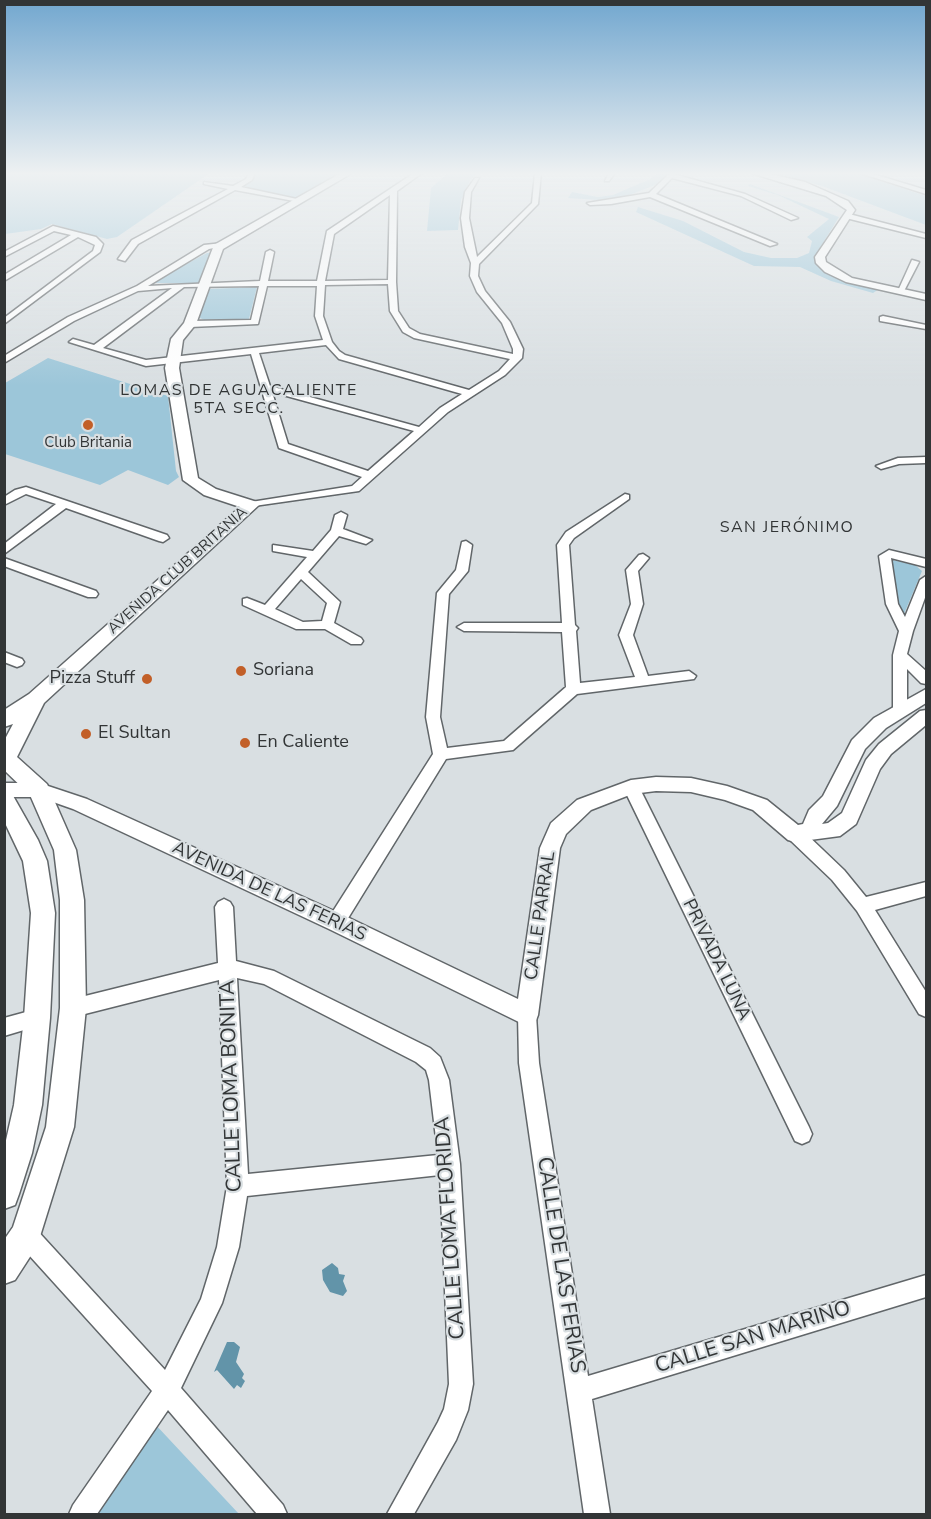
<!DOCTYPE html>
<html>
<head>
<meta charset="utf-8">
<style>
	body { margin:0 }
	#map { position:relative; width:931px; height:1519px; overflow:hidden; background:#d9dfe2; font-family:"Nunito Sans",sans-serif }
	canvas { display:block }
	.frame { position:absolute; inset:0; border:6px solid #323536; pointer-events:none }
</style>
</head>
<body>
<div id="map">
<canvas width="931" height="1519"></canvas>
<div class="frame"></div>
</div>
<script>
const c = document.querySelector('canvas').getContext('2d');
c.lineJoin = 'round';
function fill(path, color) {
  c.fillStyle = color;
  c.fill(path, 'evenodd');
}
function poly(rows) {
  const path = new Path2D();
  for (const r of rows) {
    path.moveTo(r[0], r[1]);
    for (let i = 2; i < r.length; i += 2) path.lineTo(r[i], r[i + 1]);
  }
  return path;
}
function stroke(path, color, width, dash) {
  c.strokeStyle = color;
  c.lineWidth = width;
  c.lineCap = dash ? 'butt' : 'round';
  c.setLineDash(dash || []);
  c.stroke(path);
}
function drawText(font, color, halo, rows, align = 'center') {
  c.font = font + ' "Nunito Sans",sans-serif';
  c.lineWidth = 4.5;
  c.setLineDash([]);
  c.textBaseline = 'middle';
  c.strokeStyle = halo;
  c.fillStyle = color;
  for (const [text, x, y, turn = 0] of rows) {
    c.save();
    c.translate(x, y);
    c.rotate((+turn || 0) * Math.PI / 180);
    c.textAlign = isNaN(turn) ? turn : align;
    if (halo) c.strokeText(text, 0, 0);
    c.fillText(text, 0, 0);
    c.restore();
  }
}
fill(poly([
	[5,173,210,173,117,237,107,239,52,224,41,229,5,234],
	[256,173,338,173,295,198,237,187,253,179],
	[448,173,478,173,471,179,461,200,458,230,427,231,431,188],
	[658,173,669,173,658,184,614,201,568,198,572,192,598,197,613,195,650,179],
	[775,173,856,173,926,196,926,225,822,186],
	[750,184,839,217,815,256,816,264,831,274,879,289,873,293,831,281,800,267,754,266,636,212,638,207,683,221,744,252,771,258,797,258,809,253,812,241,807,237,829,219,778,195,748,186],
	[207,253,210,253,199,283,151,283],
	[257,287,249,319,204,320,196,316,209,289],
	[48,358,168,396,176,471,179,477,168,485,128,470,100,485,5,454,5,383],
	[892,560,915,565,922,571,904,614,900,611],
	[154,1423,239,1514,90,1514]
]), '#9cc6d9');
fill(poly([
	[332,1263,338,1268,339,1274,345,1275,343,1281,347,1291,343,1296,330,1292,323,1280,322,1270],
	[227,1342,234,1342,240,1347,236,1362,244,1374,242,1378,245,1381,241,1388,237,1385,234,1389,217,1370,214,1372]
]), '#6294a9');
const minor = poly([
	[249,173,255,173,252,180,241,187,297,199,294,201,235,190,138,244,125,261,118,259,132,240,228,189,204,184,204,182,233,186,246,179,249,173],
	[414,173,422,173,397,191,396,282,398,311,409,328,420,334,513,354,513,349,502,323,477,292,470,276,471,263,465,247,461,218,465,192,475,178,479,178,471,192,469,218,477,257,532,203,535,173,541,173,538,204,479,264,478,276,485,291,510,322,523,349,522,358,505,375,448,412,359,491,247,507,247,503,251,502,352,486,362,477,279,448,251,354,146,366,69,342,73,339,94,345,172,288,138,291,74,321,4,363,4,356,68,317,137,286,204,245,223,243,227,245,209,249,148,286,260,281,266,252,270,250,274,252,268,281,317,281,327,231,414,173],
	[390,195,388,280,325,281,334,234,390,195],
	[388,284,390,311,403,332,414,338,510,359,499,371,469,390,345,355,339,351,332,342,323,316,325,285,388,284],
	[259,286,251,320,190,321,186,324,190,327,258,324,267,286,317,286,315,316,323,340,146,360,103,348,184,287,259,286],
	[326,345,339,359,462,394,440,408,419,427,270,386,259,353,326,345],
	[272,392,414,431,368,471,288,444,272,392],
	[609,173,615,173,609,181,605,181,609,173],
	[670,173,745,194,798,218,791,220,741,196,672,178,656,194,777,244,770,246,650,197,611,204,590,205,587,203,649,193,670,173],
	[860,173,870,173,926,190,926,194,860,173],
	[849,214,926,234,926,238,846,218,849,214],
	[53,226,96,237,103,244,100,252,4,324,4,318,93,251,95,245,78,237,4,281,4,275,71,235,54,231,4,257,4,252,53,226],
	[912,260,919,262,903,293,897,293,912,260],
	[883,316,926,325,926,329,880,321,880,317,883,316],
	[926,457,926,463,899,464,881,469,876,466,898,458,926,457],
	[26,487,167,535,169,538,163,542,159,541,66,508,4,554,4,544,56,504,26,494,4,505,4,497,15,490,26,487],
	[625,494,629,495,629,499,574,538,569,545,575,625,578,628,576,631,580,683,635,677,619,635,631,604,626,570,639,555,643,554,649,558,638,571,643,604,633,635,648,676,689,671,696,676,694,679,577,694,513,750,446,759,342,928,336,930,330,928,327,922,330,916,433,754,426,717,437,593,456,570,462,542,466,541,472,545,468,571,449,594,440,717,447,748,504,741,566,687,562,632,464,631,457,627,464,623,562,623,557,545,566,532,625,494],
	[341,512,347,515,343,529,372,540,366,544,339,536,308,572,340,602,334,623,361,638,363,641,361,644,351,644,325,629,296,629,243,605,243,599,247,598,265,605,307,557,273,551,273,545,313,551,331,530,335,515,341,512],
	[301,579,327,603,322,621,303,622,275,609,301,579],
	[889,550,926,559,926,567,891,558,898,604,905,617,920,580,926,576,926,595,913,631,907,654,926,671,926,684,921,683,907,669,907,710,900,715,893,710,893,655,899,631,886,604,879,556,889,550],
	[4,558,96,591,98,594,96,597,88,597,4,566,4,558],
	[4,652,22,659,24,662,22,665,17,667,4,662,4,652],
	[631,781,636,783,639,787,809,1127,812,1134,809,1141,802,1144,795,1141,623,787,626,783,631,781],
	[795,827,801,829,844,870,866,897,926,882,926,896,875,910,926,992,926,1017,919,1014,857,911,832,880,789,839,787,834,789,829,795,827],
	[224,899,230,902,233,907,236,961,274,971,430,1048,440,1057,449,1080,460,1164,473,1384,468,1410,456,1440,414,1514,387,1514,438,1422,444,1409,449,1384,440,1175,247,1196,239,1247,222,1303,181,1388,283,1505,287,1514,257,1514,168,1410,97,1514,69,1514,73,1505,152,1391,18,1243,15,1235,18,1227,26,1224,34,1227,165,1370,201,1299,217,1247,227,1186,219,980,73,1017,66,1014,64,1008,66,1002,73,999,218,963,215,907,218,902,224,899],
	[237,978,264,984,416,1062,426,1070,429,1080,438,1155,248,1174,237,978],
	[527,1006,534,1009,536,1015,539,1063,588,1376,926,1275,926,1297,592,1399,610,1514,584,1514,519,1063,518,1015,520,1009,527,1006],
	[37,1009,44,1012,46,1018,44,1024,4,1036,4,1018,37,1009]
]);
const tertiary = poly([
	[751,173,766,173,805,182,848,201,855,210,825,257,826,262,852,278,926,294,926,300,846,282,825,272,816,263,815,257,847,210,826,196,751,173],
	[926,689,926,703,886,728,865,749,837,806,822,824,828,823,842,813,866,760,879,744,920,711,926,710,926,725,891,754,880,769,856,824,840,836,795,842,788,840,753,810,725,800,691,792,656,791,632,794,591,810,566,834,560,848,538,1015,535,1023,527,1026,329,929,73,809,39,797,4,797,4,783,39,783,87,799,343,915,518,999,540,848,551,823,577,800,631,780,656,777,691,778,727,786,767,800,798,825,803,824,809,810,823,796,852,740,874,718,926,689]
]);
const secondary = poly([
	[341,173,352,173,223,249,196,324,183,340,179,368,198,478,216,489,257,502,259,505,44,703,17,757,47,784,76,850,84,900,86,1008,74,1127,37,1246,15,1280,4,1284,4,1240,13,1227,46,1127,60,1008,60,900,54,850,30,795,4,770,4,741,13,724,4,727,4,710,29,694,240,507,204,495,183,480,165,368,171,339,184,323,214,245,341,173],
	[4,791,12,794,38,840,47,861,55,913,50,1018,42,1105,32,1153,19,1194,15,1205,4,1209,4,1149,14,1105,24,1018,31,913,23,861,4,821,4,791]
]);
stroke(minor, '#616669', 3);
stroke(tertiary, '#616669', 3);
stroke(secondary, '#616669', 3);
fill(minor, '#fff');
fill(tertiary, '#fff');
fill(secondary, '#fff');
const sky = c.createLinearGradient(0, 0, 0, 386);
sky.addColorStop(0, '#72a7cf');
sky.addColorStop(0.45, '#eef1f2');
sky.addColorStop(1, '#eef1f200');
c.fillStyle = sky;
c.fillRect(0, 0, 931, 386);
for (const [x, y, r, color] of [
	[88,425,6,"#c25f28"],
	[241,671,6,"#c25f28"],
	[147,679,6,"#c25f28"],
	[86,734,6,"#c25f28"],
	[245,743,6,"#c25f28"]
]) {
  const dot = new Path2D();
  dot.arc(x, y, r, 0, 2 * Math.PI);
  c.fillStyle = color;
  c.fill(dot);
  stroke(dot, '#d9dfe2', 2);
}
drawText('15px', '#323536', '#d9dfe2', [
	["Club Britania",88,443]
]);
drawText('15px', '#323536', '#d9dfe2', [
	["AVENIDA CLUB BRITANIA",178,571,-42]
]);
c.letterSpacing = '1.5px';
drawText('16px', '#323536', '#d9dfe2', [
	["LOMAS DE AGUACALIENTE",239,391],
	["5TA SECC.",239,409],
	["SAN JERÓNIMO",787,528]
]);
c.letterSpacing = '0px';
drawText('18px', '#323536', '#d9dfe2', [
	["Soriana",253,671],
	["Pizza Stuff",135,679,"right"],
	["El Sultan",98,734],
	["En Caliente",257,743]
], 'left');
drawText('18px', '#323536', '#d9dfe2', [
	["AVENIDA DE LAS FERIAS",269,892,25],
	["CALLE PARRAL",541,916,-82],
	["PRIVADA LUNA",716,960,64]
]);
drawText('21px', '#323536', '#d9dfe2', [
	["CALLE LOMA BONITA",232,1086,-92],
	["CALLE LOMA FLORIDA",451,1228,-94],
	["CALLE DE LAS FERIAS",560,1265,81],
	["CALLE SAN MARINO",753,1338,-17]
]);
</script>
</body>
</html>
